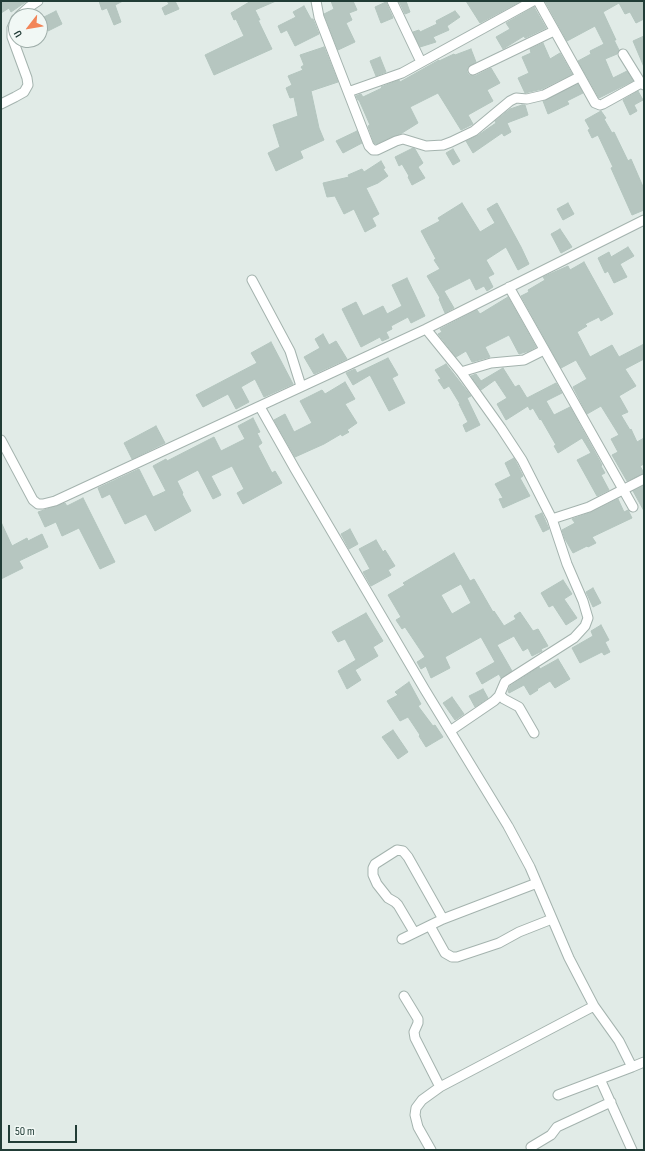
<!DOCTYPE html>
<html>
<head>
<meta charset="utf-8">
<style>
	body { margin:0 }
	#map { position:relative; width:645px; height:1151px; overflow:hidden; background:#e1ebe7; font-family:"Sofia Sans Condensed",sans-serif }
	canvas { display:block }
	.frame { position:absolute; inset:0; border:2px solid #213c36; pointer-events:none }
	.north { position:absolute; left:8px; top:8px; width:40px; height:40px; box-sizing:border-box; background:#f1f8f5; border:1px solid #9eada9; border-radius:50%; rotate:239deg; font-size:11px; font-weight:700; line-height:16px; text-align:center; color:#213c36 }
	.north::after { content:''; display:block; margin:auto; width:14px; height:18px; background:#f28558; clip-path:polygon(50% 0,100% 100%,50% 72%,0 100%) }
	.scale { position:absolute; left:8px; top:1125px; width:69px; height:18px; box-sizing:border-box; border:2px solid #213c36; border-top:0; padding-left:5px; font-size:12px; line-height:14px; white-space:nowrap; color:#213c36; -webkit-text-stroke:3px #f1f8f5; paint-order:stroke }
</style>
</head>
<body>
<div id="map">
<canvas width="645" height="1151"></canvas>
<div class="frame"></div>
<div class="north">U</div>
<div class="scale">50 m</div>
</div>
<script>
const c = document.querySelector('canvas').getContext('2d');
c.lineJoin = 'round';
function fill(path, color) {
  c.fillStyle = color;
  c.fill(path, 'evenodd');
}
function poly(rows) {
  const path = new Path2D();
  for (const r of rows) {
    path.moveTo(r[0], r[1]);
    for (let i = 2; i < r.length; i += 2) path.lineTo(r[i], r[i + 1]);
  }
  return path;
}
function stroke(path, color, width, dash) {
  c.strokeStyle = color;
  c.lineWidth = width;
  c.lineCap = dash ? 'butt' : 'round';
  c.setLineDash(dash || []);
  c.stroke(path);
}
const building = poly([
	[1,1,27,1,11,12,9,8,1,13,1,1],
	[99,1,123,1,115,5,121,22,114,25,107,8,102,10,99,1],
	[167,1,175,1,179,9,165,15,162,8,169,4,167,1],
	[251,1,276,1,255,10,260,20,258,20,272,49,214,75,205,55,244,36,236,19,234,20,231,13,251,1],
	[331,1,353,1,357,10,349,13,352,20,346,23,355,42,338,50,324,14,334,9,331,1],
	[399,1,406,1,410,12,405,14,399,1],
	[466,1,521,1,480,23,466,1],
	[545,1,644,1,644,19,636,23,630,12,625,14,619,3,603,12,616,40,614,40,619,50,617,54,605,59,613,78,627,71,633,81,599,98,578,61,591,54,590,51,604,44,595,26,567,41,545,1],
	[386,2,393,18,381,23,375,7,386,2],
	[304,6,311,19,313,19,319,34,295,46,287,30,281,33,278,26,296,17,293,12,304,6],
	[534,7,546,28,525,38,524,36,503,49,496,37,510,29,506,23,534,7],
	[56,11,62,24,48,31,42,18,56,11],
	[455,11,460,17,447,26,449,30,433,37,436,42,420,47,413,32,419,30,420,32,437,24,436,21,455,11],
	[644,36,644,67,633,41,644,36],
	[543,43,550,59,560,53,572,74,542,89,525,93,518,78,529,73,522,57,531,53,530,49,543,43],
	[324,47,338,82,311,91,319,128,324,140,300,151,303,158,276,171,268,153,280,147,273,125,298,116,294,97,290,98,286,88,292,85,288,76,303,70,301,67,304,65,300,55,324,47],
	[471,49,476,62,468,67,467,72,469,75,475,76,491,68,500,83,487,90,493,101,468,115,473,124,461,130,438,93,410,107,418,123,402,133,376,144,374,143,368,126,370,125,359,100,358,100,356,96,361,94,363,97,382,88,381,87,399,80,400,82,439,60,439,61,454,54,455,55,471,49],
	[380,57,386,72,376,76,370,61,380,57],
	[578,84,583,93,567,101,569,104,548,114,543,101,578,84],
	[638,91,643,100,634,105,637,111,630,115,623,100,638,91],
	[522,105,525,105,528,115,507,123,511,132,504,136,502,133,473,153,466,141,477,136,496,123,495,121,510,109,522,105],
	[601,111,606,118,604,119,612,133,614,132,628,161,631,159,644,189,644,210,632,215,611,168,613,167,598,135,592,138,588,130,590,129,585,120,601,111],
	[357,131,362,143,343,153,336,141,357,131],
	[413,148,415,149,423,163,418,167,425,178,412,185,408,177,409,176,402,164,399,166,395,157,413,148],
	[453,149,460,161,453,165,446,153,453,149],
	[381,161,385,168,383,169,388,176,378,183,366,188,379,214,372,218,376,226,365,232,354,209,344,214,335,196,327,197,323,183,349,177,348,175,362,169,364,172,381,161],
	[462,203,480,232,495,223,487,209,497,203,521,247,529,264,518,270,506,247,486,260,494,274,488,277,493,287,487,291,484,286,476,290,470,278,444,291,454,308,445,313,439,299,440,298,427,276,440,269,434,260,436,259,421,231,440,221,438,218,462,203],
	[568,203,574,214,563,220,557,209,568,203],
	[560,229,572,247,561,253,551,234,560,229],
	[628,247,634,256,620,264,627,277,614,283,608,271,605,273,598,258,609,252,611,257,628,247],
	[584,262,613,314,601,321,599,317,585,324,587,326,577,332,590,357,612,345,619,357,644,344,644,359,625,369,636,386,619,396,628,412,621,415,630,430,631,429,637,442,644,438,644,464,640,466,644,473,627,481,612,455,618,452,611,439,619,435,601,406,587,414,573,387,587,379,576,360,561,368,521,296,529,292,528,290,545,280,543,277,568,266,570,270,584,262],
	[407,278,425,316,411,323,408,317,391,326,392,329,386,332,389,338,382,341,380,337,361,347,342,309,356,302,363,316,383,306,387,314,402,306,392,285,407,278],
	[508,297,536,347,529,351,519,354,509,335,485,347,490,357,472,362,466,351,456,357,438,334,442,332,440,329,477,310,480,314,508,297],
	[323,334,329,345,336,341,347,359,314,374,304,357,320,348,315,339,323,334],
	[271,342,293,384,264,397,255,379,241,387,249,402,236,409,228,394,203,407,196,395,257,363,251,353,271,342],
	[388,358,398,375,392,378,405,403,389,411,370,375,353,385,346,373,355,369,357,373,388,358],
	[446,364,471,396,467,398,480,425,466,432,463,425,468,422,459,404,460,404,449,386,444,389,438,380,441,379,435,370,446,364],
	[503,368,515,387,519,385,527,398,556,383,562,393,546,401,554,415,570,407,602,465,601,466,605,473,601,475,609,490,597,496,577,460,591,453,582,438,558,453,554,446,556,445,541,419,540,420,533,408,530,410,528,406,506,420,497,404,507,398,495,380,481,390,471,376,476,374,481,381,503,368],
	[345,382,355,399,345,404,357,423,347,430,349,432,342,436,341,434,324,444,295,457,274,420,285,414,294,432,312,423,300,401,322,390,325,394,345,382],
	[253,418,260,432,257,433,262,443,258,446,272,473,275,471,282,483,243,504,237,493,244,489,232,466,211,476,221,495,213,499,198,470,177,481,183,493,182,494,191,511,155,531,146,514,125,524,110,494,102,498,98,488,139,469,153,497,166,491,153,466,166,459,167,461,214,437,221,451,245,439,238,426,253,418],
	[156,426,165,443,132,459,124,443,156,426],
	[514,458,523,476,520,478,530,496,503,508,499,499,503,498,495,484,511,476,505,463,514,458],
	[643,486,644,489,644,511,633,491,643,486],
	[83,498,115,562,100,569,79,528,62,536,56,522,45,527,38,512,65,503,67,506,83,498],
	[618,499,624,512,628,510,632,518,592,537,596,543,588,547,587,546,573,553,565,539,562,530,575,523,572,519,592,512,618,499],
	[542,513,549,529,543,532,535,516,542,513],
	[1,522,12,546,27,538,28,541,42,534,48,547,19,561,23,568,1,579,1,522],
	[350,529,358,544,349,549,341,534,350,529],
	[376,540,383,552,385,550,395,566,388,570,391,575,371,586,363,572,370,569,359,549,376,540],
	[454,553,470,581,474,579,493,612,494,611,504,626,516,619,514,616,520,612,533,631,538,629,548,646,541,649,542,651,532,656,528,648,523,651,514,636,497,645,512,671,501,678,499,674,482,684,476,673,495,662,481,637,445,657,450,668,431,678,426,666,421,669,417,662,425,657,405,627,402,629,396,620,401,617,388,595,405,585,403,583,454,553],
	[461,584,471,603,452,614,441,595,461,584],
	[563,580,572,594,564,599,577,618,566,625,553,605,549,607,541,593,563,580],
	[593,588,601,603,593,607,586,592,593,588],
	[366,613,383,641,373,647,378,656,355,670,361,680,347,689,338,671,356,660,345,639,338,642,332,632,366,613],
	[601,625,609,640,605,642,610,652,604,655,602,652,580,663,572,648,593,636,591,631,601,625],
	[558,659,570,679,555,688,550,681,537,689,538,690,530,695,524,685,509,693,508,691,510,686,539,667,540,669,558,659],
	[409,682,421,704,418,706,433,726,435,725,443,737,426,747,419,736,420,735,408,717,400,721,387,701,398,695,395,692,409,682],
	[483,689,488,698,475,707,469,696,483,689],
	[452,697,464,714,455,720,443,703,452,697],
	[393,730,408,752,398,759,382,737,393,730]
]);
fill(building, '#b6c6c0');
stroke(building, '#b3c5be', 1);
const minor = poly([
	[316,1,319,17,369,146,373,150,377,150,396,141,403,139,426,146,443,145,451,142,474,131,510,101,516,98,527,99,544,95,579,77],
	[392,1,421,62],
	[538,1,595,103,600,105,603,104,641,83,644,85],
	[19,16,29,7,38,1],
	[623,54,641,83],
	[473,70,554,31],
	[348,92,402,73,533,1],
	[1,104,15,97,24,92,28,85,27,78,12,37,12,28,16,19],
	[252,280,290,351,301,386],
	[509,287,633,507],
	[426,329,461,372,501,428,522,460,552,519,567,564,583,601,588,618,585,626,574,638,505,682,499,696,494,701,450,731],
	[461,372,491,363,524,360,544,350],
	[260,407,295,469,425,690,508,826,530,867,569,958,594,1006,619,1041,632,1067,644,1062],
	[1,440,33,500,38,504,43,504,55,501,426,329,644,220],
	[552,519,589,507,644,479],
	[500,695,504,699,519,707,534,733],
	[430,926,445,953,452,957,457,957,499,943,519,932,552,919],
	[414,932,398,905,395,902,388,898,377,884,373,875,373,868,375,864,397,850,403,851,408,857,443,919],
	[402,939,443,919,537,883],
	[404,996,418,1019,418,1023,414,1032,415,1038,440,1087],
	[600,1079,632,1150],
	[558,1095,632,1067],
	[531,1147,551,1135,557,1127,611,1102],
	[431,1150,418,1127,415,1115,416,1108,422,1100,440,1087,594,1006]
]);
stroke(minor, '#a4b3ae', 11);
stroke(minor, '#fff', 9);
</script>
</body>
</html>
